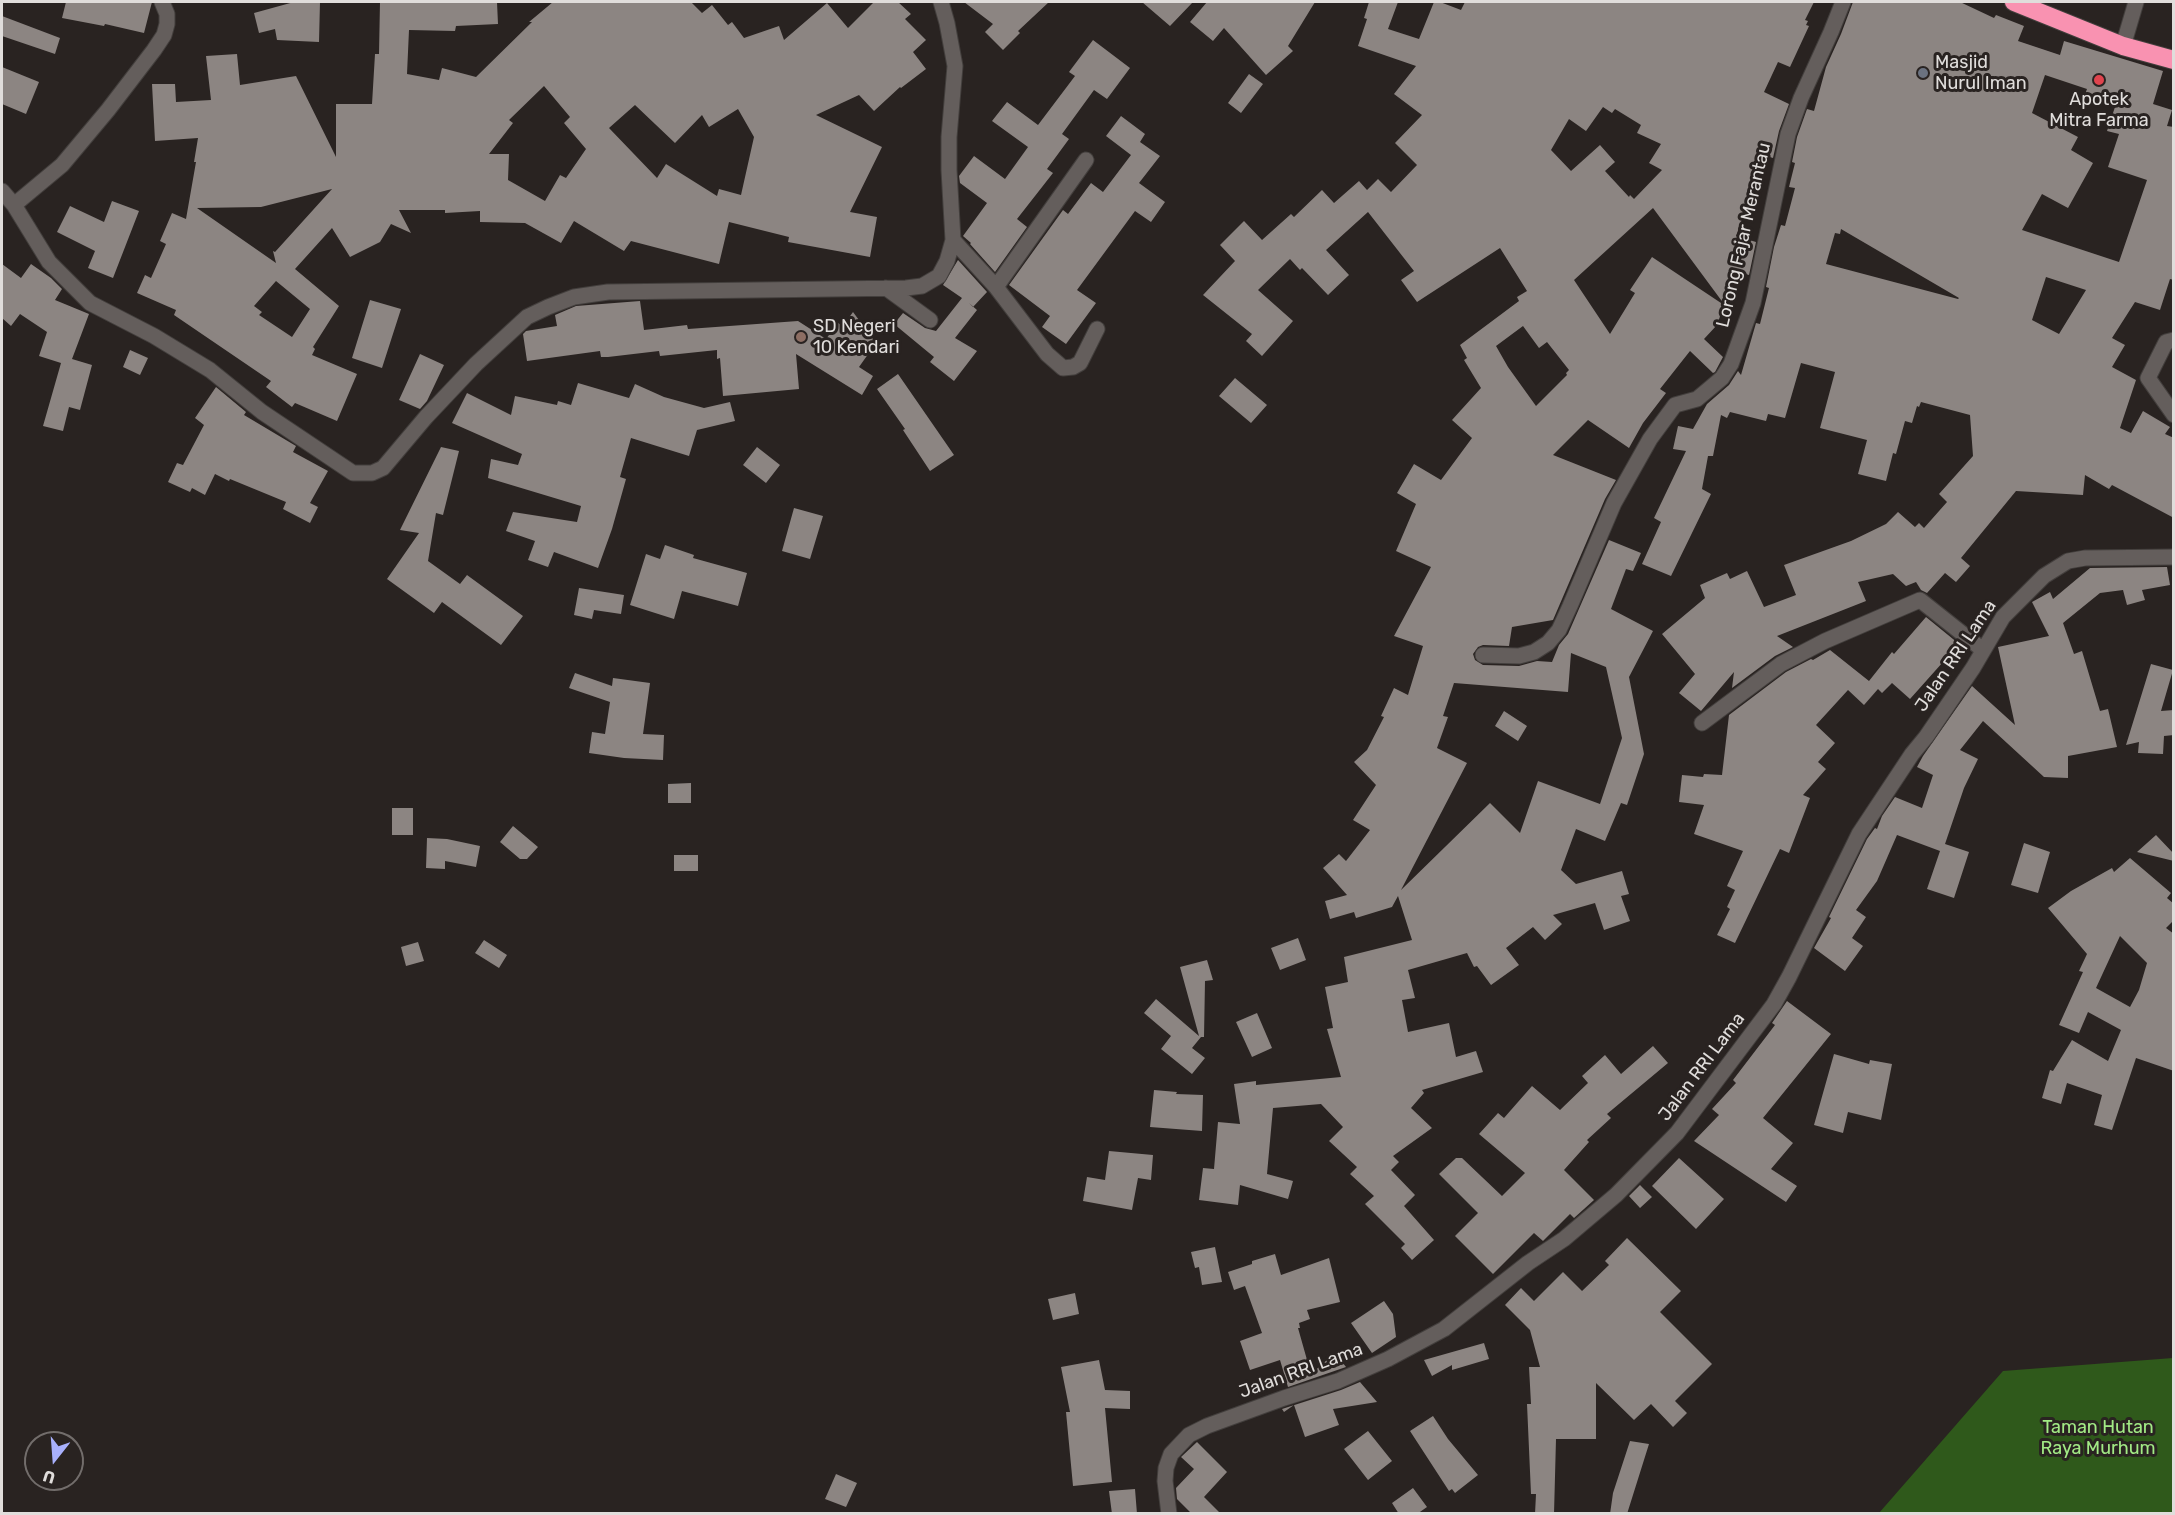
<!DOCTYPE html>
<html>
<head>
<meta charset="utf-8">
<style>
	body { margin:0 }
	#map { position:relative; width:2175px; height:1515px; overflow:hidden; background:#292321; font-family:Rubik,sans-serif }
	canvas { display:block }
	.frame { position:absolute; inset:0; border:3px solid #e0dddb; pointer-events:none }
	.north { position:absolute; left:24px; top:1431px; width:60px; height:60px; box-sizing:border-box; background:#292321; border:2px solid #726d6b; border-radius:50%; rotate:197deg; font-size:16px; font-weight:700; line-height:24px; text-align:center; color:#e0dddb }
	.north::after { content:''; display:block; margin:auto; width:21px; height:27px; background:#a8b0fc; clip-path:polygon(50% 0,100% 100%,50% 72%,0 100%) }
</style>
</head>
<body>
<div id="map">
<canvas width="2175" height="1515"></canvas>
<div class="frame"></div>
<div class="north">U</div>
</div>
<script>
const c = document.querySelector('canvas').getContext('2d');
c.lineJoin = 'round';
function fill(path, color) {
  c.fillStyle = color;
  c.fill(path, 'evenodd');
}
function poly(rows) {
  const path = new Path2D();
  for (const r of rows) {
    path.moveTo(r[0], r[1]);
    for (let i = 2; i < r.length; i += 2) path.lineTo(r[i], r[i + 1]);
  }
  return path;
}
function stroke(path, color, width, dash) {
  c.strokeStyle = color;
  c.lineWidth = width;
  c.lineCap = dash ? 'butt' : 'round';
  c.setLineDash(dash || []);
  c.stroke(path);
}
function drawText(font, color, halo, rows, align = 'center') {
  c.font = font + ' Rubik,sans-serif';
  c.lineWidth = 6;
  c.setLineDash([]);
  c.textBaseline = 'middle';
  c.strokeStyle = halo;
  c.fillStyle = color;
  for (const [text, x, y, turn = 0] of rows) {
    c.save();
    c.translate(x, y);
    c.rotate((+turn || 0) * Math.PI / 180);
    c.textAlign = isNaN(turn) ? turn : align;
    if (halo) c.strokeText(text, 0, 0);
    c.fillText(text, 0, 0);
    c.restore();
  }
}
fill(poly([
	[2173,1358,2173,1513,1879,1513,2003,1371]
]), '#2f591b');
fill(poly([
	[66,2,152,2,144,33,105,24,104,26,62,18],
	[294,2,320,2,319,42,277,40,275,29,259,33,254,13],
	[380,2,497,2,498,24,456,26,455,31,409,30,407,74,439,80,442,68,476,77,532,22,529,22,553,2,691,2,702,13,712,5,728,25,732,22,744,38,779,26,784,40,827,3,848,28,874,2,898,2,911,14,905,19,926,40,913,52,926,69,901,88,900,87,874,111,859,95,816,115,882,147,850,212,877,217,870,257,788,242,789,237,729,222,719,264,631,241,624,251,574,221,561,243,525,223,480,222,480,211,445,213,445,210,399,210,411,233,391,224,380,242,350,257,332,228,295,269,339,306,313,347,315,349,312,355,357,374,337,421,295,403,292,407,266,387,271,381,174,315,176,310,137,293,145,275,151,278,166,244,160,241,172,213,186,219,196,162,194,162,198,138,155,141,152,84,175,84,176,102,211,100,206,56,237,54,240,85,296,76,336,157,336,104,372,104,375,54,379,54],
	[544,86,570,117,564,123,586,149,566,178,560,175,545,201,508,180,509,154,489,154,513,123,509,120],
	[635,105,675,143,702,115,709,127,738,109,754,137,741,195,719,189,717,196,666,164,657,178,609,128],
	[332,189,275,252,273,251,276,263,197,208,261,207],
	[276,281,310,309,292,337,259,315,262,312,254,306],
	[964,2,1049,2,1018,31,1020,33,1003,50,985,32,993,24],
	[1142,2,1193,2,1170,26],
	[1207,2,1315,2,1288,46,1293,51,1266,75,1224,28,1213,41,1190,22],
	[1369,2,1398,2,1388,29,1419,39,1434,2,1440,2,1461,10,1465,2,1814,2,1805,20,1808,21,1806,25,1809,26,1790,67,1778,62,1764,92,1789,104,1779,131,1773,158,1760,154,1751,188,1753,189,1736,236,1756,242,1749,275,1736,271,1724,304,1653,208,1574,280,1610,334,1635,293,1630,290,1652,257,1724,305,1717,325,1704,339,1723,357,1715,372,1713,373,1690,351,1660,389,1666,393,1643,423,1629,448,1588,420,1553,455,1616,480,1605,499,1553,620,1512,627,1509,646,1483,645,1478,647,1473,654,1475,660,1483,665,1519,666,1537,661,1552,662,1559,645,1568,634,1609,540,1641,553,1633,571,1626,569,1611,609,1653,631,1629,677,1644,754,1627,805,1621,803,1605,841,1576,829,1561,870,1576,884,1622,871,1629,894,1621,896,1630,921,1604,930,1595,903,1553,915,1562,924,1545,940,1533,927,1506,948,1519,965,1491,985,1477,966,1474,967,1467,953,1408,970,1415,998,1402,1000,1408,1032,1449,1023,1456,1057,1476,1051,1483,1072,1422,1090,1424,1093,1411,1108,1432,1128,1393,1156,1399,1162,1391,1170,1415,1195,1404,1206,1434,1240,1412,1260,1401,1248,1405,1244,1365,1204,1374,1196,1350,1174,1357,1167,1329,1141,1343,1127,1321,1104,1273,1108,1267,1174,1293,1181,1288,1199,1240,1185,1238,1205,1199,1200,1203,1168,1214,1169,1218,1122,1240,1124,1234,1084,1256,1081,1256,1085,1341,1077,1327,1029,1333,1028,1325,987,1348,982,1344,957,1412,940,1398,896,1392,907,1356,918,1354,912,1330,919,1325,901,1347,895,1323,868,1339,854,1346,861,1370,830,1353,820,1376,785,1354,762,1367,750,1384,717,1381,716,1394,688,1408,695,1423,646,1394,636,1431,567,1396,551,1416,504,1397,493,1414,464,1441,480,1472,438,1452,420,1481,388,1464,360,1467,358,1460,345,1519,301,1517,297,1527,291,1500,248,1417,302,1401,280,1414,271,1368,212,1326,250,1349,275,1328,295,1302,268,1300,270,1290,259,1258,290,1293,321,1262,356,1246,341,1252,334,1203,295,1235,261,1220,245,1244,221,1262,240,1291,214,1294,217,1322,190,1334,203,1359,181,1367,190,1378,179,1391,192,1417,165,1395,143,1422,115,1394,94,1416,66,1358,46,1367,19,1364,18],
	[1603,107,1612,113,1615,109,1641,125,1637,133,1661,144,1649,163,1662,170,1634,199,1630,195,1629,197,1605,171,1615,162,1600,145,1571,171,1551,150,1569,119,1586,131],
	[1523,326,1539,348,1547,342,1569,370,1566,373,1567,375,1536,406,1508,367,1496,346],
	[1571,653,1606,667,1622,738,1600,804,1538,781,1520,833,1490,803,1401,890,1467,763,1437,748,1448,717,1443,716,1454,683,1568,692],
	[1853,2,1960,2,1994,18,1996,15,2024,26,2018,41,2060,55,2064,41,2163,71,2153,104,2172,110,2167,126,2174,127,2174,280,2170,279,2160,310,2135,302,2112,338,2125,345,2112,367,2136,380,2120,428,2131,433,2143,411,2170,427,2165,434,2174,438,2174,518,2112,485,2109,489,2085,475,2083,495,2016,491,1961,558,1970,566,1956,582,1945,573,1927,593,1921,590,1916,582,1906,586,1893,574,1858,582,1866,601,1777,636,1793,647,1775,656,1732,688,1734,672,1701,711,1679,693,1695,674,1662,634,1705,598,1700,585,1727,573,1730,579,1747,571,1764,607,1796,595,1784,565,1851,541,1886,524,1898,512,1915,527,1919,523,1924,528,1947,502,1939,494,1973,456,1970,415,1921,402,1919,407,1917,406,1912,423,1905,421,1896,454,1893,453,1886,481,1858,474,1867,440,1820,428,1835,372,1801,363,1785,418,1768,414,1766,421,1730,412,1727,418,1721,415,1713,456,1708,456,1702,489,1711,494,1671,576,1642,564,1661,522,1654,518,1686,451,1673,449,1678,426,1693,429,1707,404,1729,385,1738,371,1741,375,1756,323,1760,324,1769,288,1766,287,1774,247,1781,225,1785,226,1795,188,1789,187,1795,163,1792,162,1797,137,1807,109,1814,111,1826,67,1841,34],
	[2045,75,2087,89,2084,97,2115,107,2107,131,2119,134,2108,167,2147,180,2119,262,2022,230,2042,194,2068,208,2093,163,2071,150,2078,137,2032,113],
	[1841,229,1959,298,1958,299,1826,264,1835,233,1840,234],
	[2046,277,2086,290,2059,334,2032,320],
	[2,16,60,38,55,54,2,36],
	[1093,40,1130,68,1107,99,1094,90,1062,134,1069,139,1047,169,1053,173,1017,219,1027,227,995,272,970,244,971,243,963,236,987,203,960,183,959,176,974,156,1005,179,1028,147,992,121,1007,102,1038,125,1075,76,1069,72],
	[2,67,39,82,26,114,2,104],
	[1249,74,1263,84,1241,113,1228,103],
	[1121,116,1145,134,1140,142,1160,156,1139,183,1165,202,1151,222,1135,211,1077,290,1096,303,1066,344,1042,327,1050,316,1009,285,1063,210,1068,214,1091,183,1103,192,1131,155,1106,136],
	[112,201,139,211,113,278,88,268,95,251,57,232,70,206,104,222],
	[958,260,987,292,973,307,969,303,977,310,955,338,977,351,954,381,930,362,934,357,894,324,903,313,925,328,936,331,962,298,943,285],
	[2,264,21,278,31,264,51,278,62,289,55,300,89,314,72,359,92,365,80,410,69,407,63,431,43,426,61,363,39,356,47,332,20,314,11,326,2,318],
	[370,300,401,309,382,368,352,358],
	[640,301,644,330,687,325,688,329,798,321,826,339,838,323,843,326,853,312,876,343,859,367,873,376,862,395,796,354,799,389,723,396,720,358,717,359,717,350,660,356,659,351,608,357,601,357,600,351,527,361,523,334,526,331,557,326,555,315,576,306],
	[130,350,148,358,140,375,123,367],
	[420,354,444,365,427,401,420,409,399,400],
	[898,374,954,455,930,471,903,430,905,429,877,389],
	[1235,378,1267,405,1251,423,1219,396],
	[578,383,629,398,635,384,664,397,704,408,730,402,735,421,697,430,689,456,631,438,620,477,626,479,612,529,598,568,554,552,548,567,528,560,535,541,506,531,513,512,577,522,581,506,488,478,491,459,518,465,522,454,452,423,467,393,511,415,515,396,557,405,558,401,571,405],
	[216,387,246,412,244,415,296,446,293,452,328,471,310,503,318,507,310,523,283,509,286,502,230,479,229,481,215,474,205,495,192,488,190,492,168,482,177,463,183,465,204,425,195,418],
	[441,447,459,451,443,515,436,513,428,561,460,584,467,575,523,616,501,645,442,602,434,613,387,579,419,533,400,530],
	[757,447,780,465,766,483,743,465],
	[794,508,823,516,810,559,782,551],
	[665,545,694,555,693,558,747,573,738,606,682,591,674,619,630,605,646,554,660,559],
	[2167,567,2170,585,2142,590,2145,600,2127,605,2123,590,2100,593,2063,623,2074,654,2082,651,2100,711,2108,709,2117,747,2068,756,2068,778,2044,777,1983,721,1960,750,1978,759,1964,788,1945,844,1969,852,1954,898,1927,889,1940,851,1897,835,1877,881,1856,910,1866,917,1852,938,1863,946,1845,971,1814,948,1831,918,1829,917,1867,839,1875,828,1877,829,1882,816,1895,797,1922,808,1933,775,1917,767,1923,756,1972,686,2015,725,1998,647,2049,636,2032,602,2050,592,2053,599,2090,568],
	[579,588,624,595,621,614,594,610,592,619,574,615],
	[1926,617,1964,648,1948,666,1943,662,1910,699,1892,683,1882,693,1878,689,1864,705,1848,690,1816,725,1835,743,1818,762,1826,769,1803,795,1810,798,1789,853,1780,849,1735,943,1717,935,1730,909,1727,907,1735,890,1727,886,1743,851,1694,834,1704,805,1679,802,1682,775,1703,777,1704,774,1722,775,1729,715,1786,672,1811,659,1813,660,1830,650,1869,681,1892,652,1894,654],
	[2151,664,2173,670,2161,711,2174,710,2174,735,2164,736,2163,754,2138,753,2139,742,2126,745],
	[575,673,612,686,613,678,650,683,643,734,664,735,663,760,624,758,589,753,592,732,605,734,610,702,569,688],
	[1504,711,1527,726,1518,741,1495,726],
	[691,783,691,803,668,803,668,784],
	[392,808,413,808,413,835,392,835],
	[513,826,538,847,527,859,520,859,500,842],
	[2156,835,2174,854,2174,861,2137,852],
	[427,838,447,839,480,846,476,867,445,861,445,869,426,868],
	[2024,843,2050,852,2038,893,2011,885],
	[674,855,698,855,698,871,674,871],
	[2130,858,2171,893,2167,898,2174,904,2174,920,2166,928,2174,934,2174,1071,2136,1058,2112,1130,2094,1125,2102,1095,2067,1083,2061,1104,2042,1098,2050,1070,2053,1071,2072,1040,2108,1061,2121,1030,2088,1012,2079,1033,2059,1025,2083,972,2079,971,2087,954,2048,908,2071,891,2112,868,2114,872],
	[2120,936,2147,963,2139,990,2130,1007,2096,988],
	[1298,938,1306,960,1280,970,1271,948],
	[484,940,507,955,499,968,475,953],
	[418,942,424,961,406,966,401,947],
	[1207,960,1213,980,1205,981,1204,1037,1201,1037,1192,1048,1205,1058,1192,1074,1161,1049,1171,1036,1144,1013,1156,999,1199,1036,1180,967],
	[1787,1001,1831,1034,1763,1118,1793,1143,1771,1169,1797,1186,1786,1202,1694,1141,1719,1115,1712,1109,1736,1083,1733,1080,1775,1025,1772,1023],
	[1257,1013,1272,1048,1252,1057,1236,1022],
	[1653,1046,1668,1063,1607,1114,1611,1118,1587,1140,1589,1142,1564,1170,1594,1200,1574,1218,1570,1214,1543,1241,1534,1233,1493,1274,1455,1236,1478,1213,1439,1174,1456,1158,1462,1158,1502,1196,1525,1173,1479,1134,1498,1113,1504,1118,1532,1086,1560,1110,1588,1083,1582,1076,1605,1055,1621,1074],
	[1834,1054,1869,1064,1870,1060,1892,1064,1881,1120,1848,1112,1843,1133,1814,1125],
	[1154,1090,1177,1092,1176,1094,1203,1095,1202,1131,1150,1127],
	[1109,1151,1153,1155,1151,1180,1138,1178,1132,1210,1083,1201,1087,1177,1105,1180],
	[1679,1158,1724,1199,1696,1229,1652,1186],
	[1640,1185,1652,1197,1640,1208,1629,1196],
	[1627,1238,1681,1291,1660,1312,1712,1364,1675,1401,1687,1413,1673,1427,1651,1404,1634,1420,1596,1383,1596,1439,1556,1439,1554,1514,1535,1514,1536,1494,1531,1494,1527,1404,1531,1404,1529,1367,1540,1367,1530,1330,1505,1305,1521,1288,1534,1301,1563,1272,1582,1291,1609,1265,1605,1261],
	[1215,1247,1222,1282,1202,1285,1199,1267,1195,1268,1191,1252],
	[1275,1254,1281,1275,1329,1258,1340,1302,1307,1310,1310,1319,1299,1323,1300,1328,1298,1328,1311,1374,1335,1353,1346,1367,1288,1387,1280,1360,1250,1370,1240,1341,1262,1333,1245,1286,1234,1290,1228,1272,1252,1264,1252,1261],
	[1075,1293,1079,1314,1053,1320,1048,1299],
	[1384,1301,1393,1314,1396,1337,1372,1353,1351,1323],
	[1484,1343,1489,1359,1452,1370,1452,1365,1432,1376,1424,1360],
	[1099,1360,1105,1390,1130,1391,1130,1409,1105,1408,1112,1482,1073,1486,1066,1412,1070,1412,1061,1367],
	[1360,1382,1377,1402,1333,1409,1339,1425,1305,1437,1294,1405,1284,1412,1282,1409,1341,1390],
	[1433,1416,1448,1439,1478,1475,1455,1493,1452,1489,1449,1491,1410,1431],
	[1368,1431,1392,1461,1368,1480,1344,1449],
	[1630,1441,1649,1444,1627,1514,1610,1514,1613,1493],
	[1197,1442,1227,1472,1204,1497,1221,1514,1192,1514,1177,1499,1176,1488,1194,1469,1181,1457],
	[836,1474,857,1483,846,1507,825,1499],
	[1413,1488,1427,1507,1417,1514,1399,1514,1392,1503],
	[1135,1489,1137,1514,1112,1514,1109,1491]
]), '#8c8582');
const street = poly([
	[2123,46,2136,2],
	[2,191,14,205,49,262,90,303,154,336,210,370,262,412,353,473,372,473,383,468,426,417,476,364,527,317,548,307,574,297,608,292,906,288,922,286,939,276,947,261,953,240,949,170,949,137,955,66,947,23,941,2],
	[14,205,62,165,108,110,154,50,164,35,167,24,167,14,162,2],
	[953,240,996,287,1047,354,1063,368,1073,367,1080,363,1097,329],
	[996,287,1086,160],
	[886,288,930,320],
	[2174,340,2166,342,2148,378,2174,415],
	[1483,655,1519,656,1534,652,1548,643,1559,630,1570,606,1614,503,1650,439,1675,405,1697,399,1709,389,1722,378,1731,364,1753,303,1788,134,1801,98,1831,32,1843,2],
	[1702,723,1781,664,1825,641,1920,600,1983,650],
	[1169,1514,1165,1481,1166,1468,1171,1454,1189,1435,1207,1426,1284,1398,1338,1381,1388,1359,1444,1329,1528,1263,1564,1239,1616,1195,1677,1133,1774,1004,1789,977,1859,834,1912,754,1926,737,1973,668,2003,617,2044,576,2068,561,2085,558,2174,557]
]);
const highway = poly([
	[2014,2,2123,46,2174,60]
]);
stroke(street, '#433f3d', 17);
stroke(highway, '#433f3d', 20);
stroke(street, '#645e5c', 15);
stroke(highway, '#f992b1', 18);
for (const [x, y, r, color] of [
	[1923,73,6,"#6b7280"],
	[2099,80,6,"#e0444e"],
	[801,337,6,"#8d6e63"]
]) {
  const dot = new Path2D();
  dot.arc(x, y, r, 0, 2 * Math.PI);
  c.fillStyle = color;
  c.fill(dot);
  stroke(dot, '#292321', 2);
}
drawText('18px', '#e0dddb', '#292321', [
	["Masjid",1935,63],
	["Nurul Iman",1935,84],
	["Apotek",2099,100,"center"],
	["Mitra Farma",2099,121,"center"],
	["SD Negeri",813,327],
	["10 Kendari",813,348]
], 'left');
drawText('18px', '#e0dddb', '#292321', [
	["Lorong Fajar Merantau",1744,235,-77],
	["Jalan RRI Lama",1956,656,-56],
	["Jalan RRI Lama",1702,1067,-53],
	["Jalan RRI Lama",1301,1371,-20]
]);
drawText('18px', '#a2ea85', '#292321', [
	["Taman Hutan",2098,1428],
	["Raya Murhum",2098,1449]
]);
</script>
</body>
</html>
